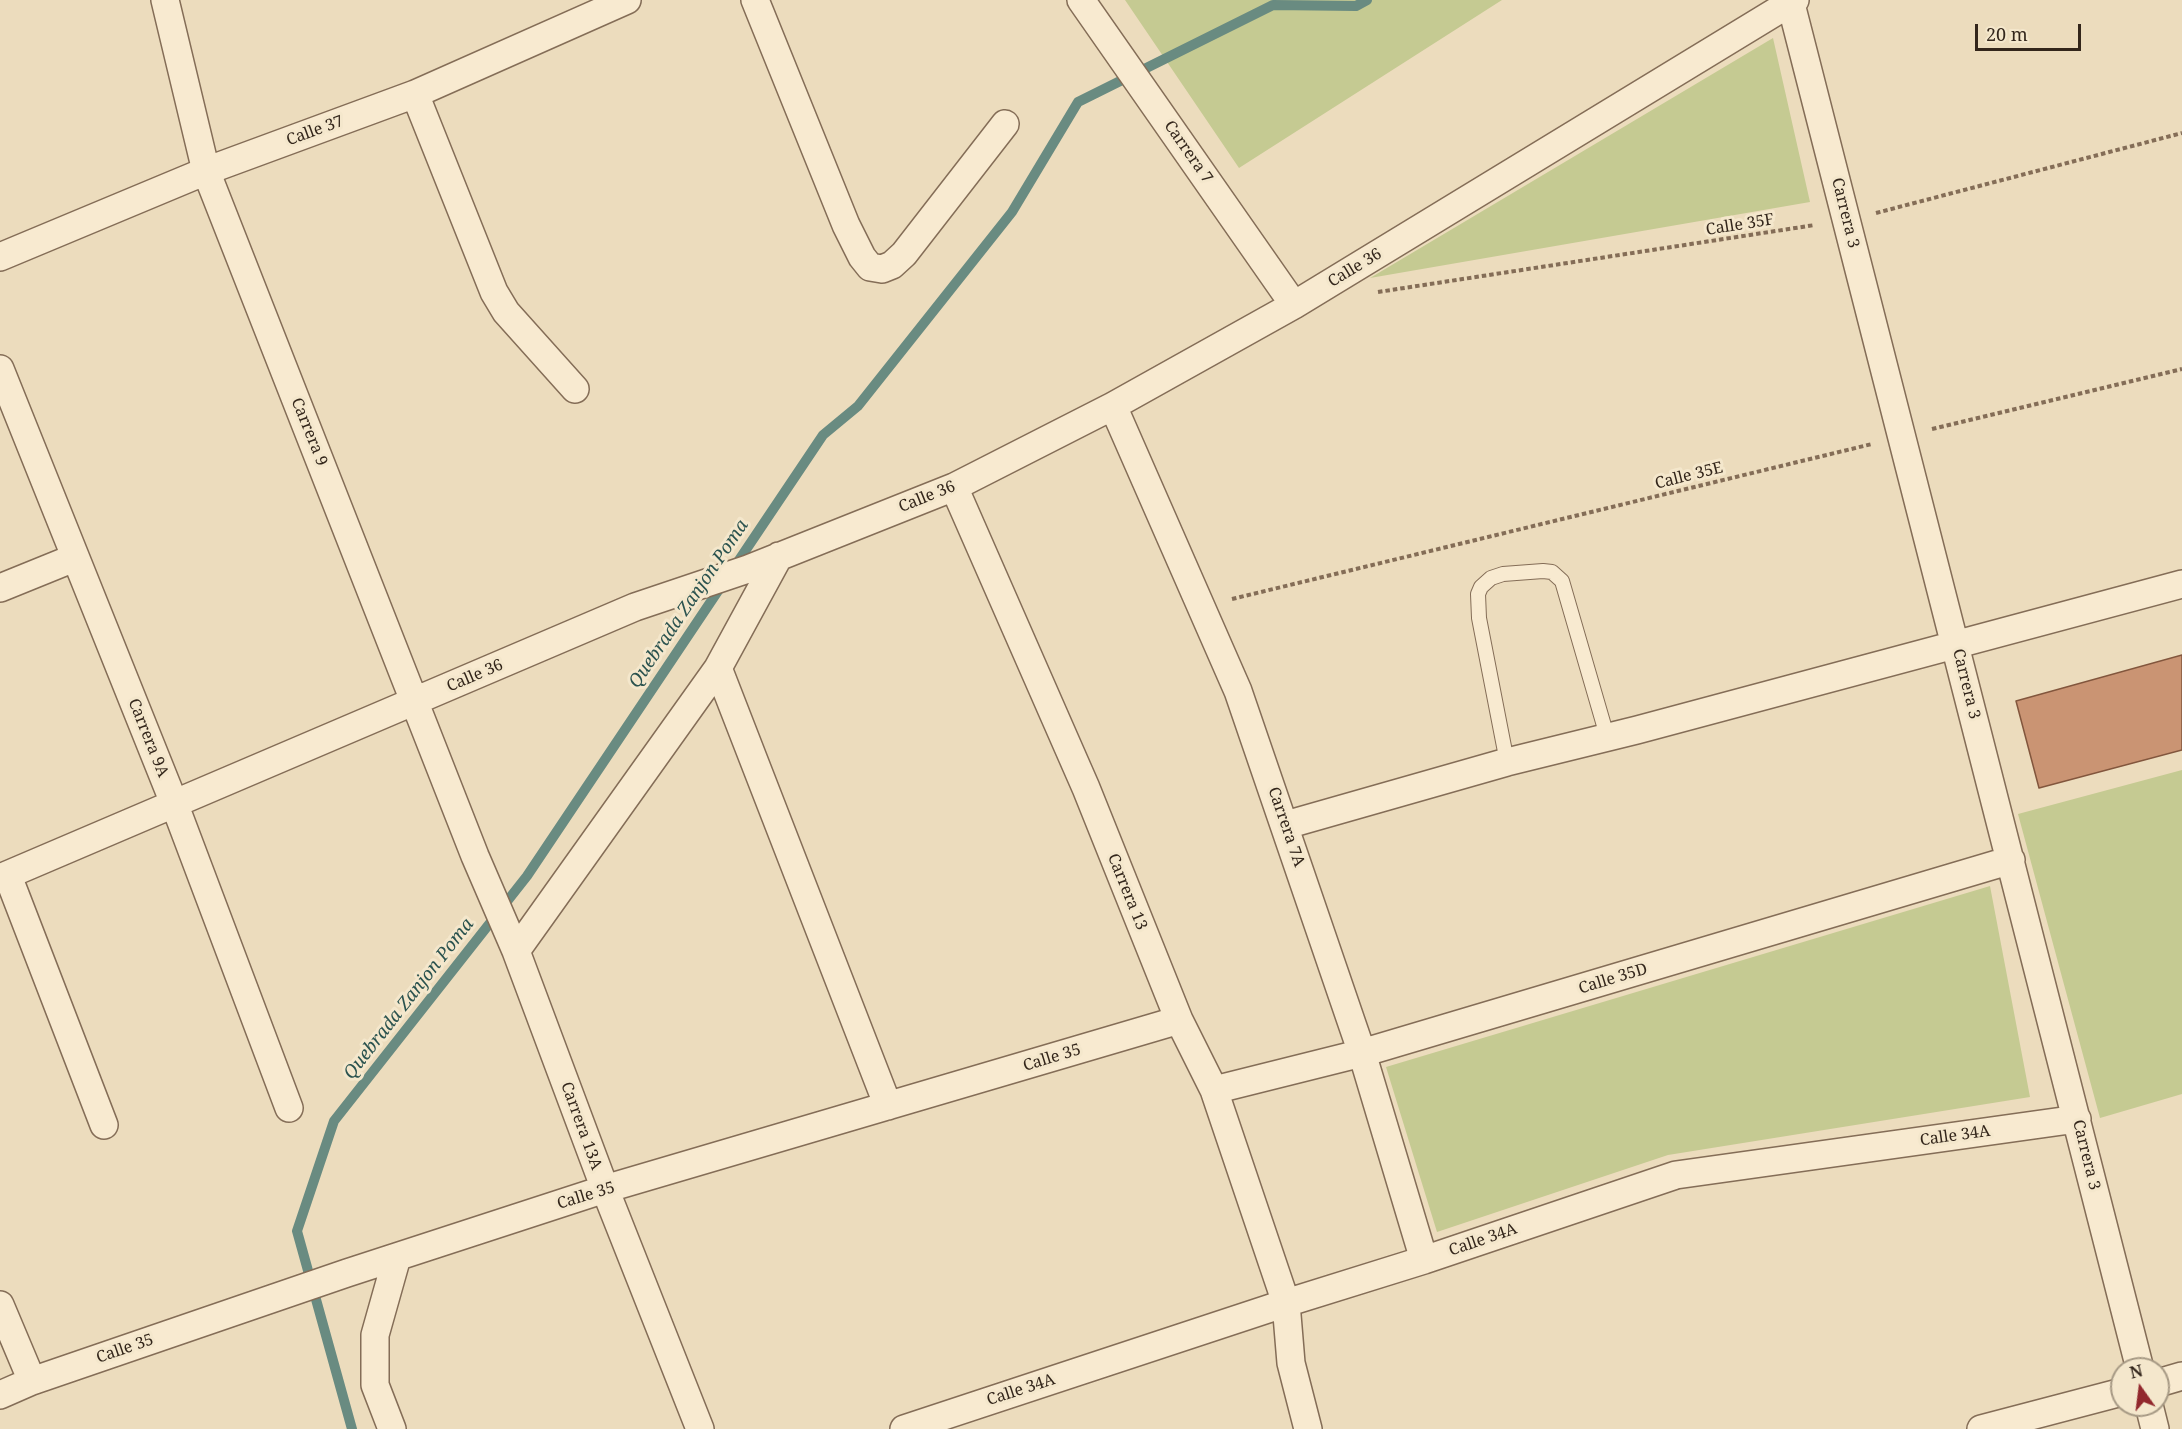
<!DOCTYPE html>
<html>
<head>
<meta charset="utf-8">
<style>
	body { margin:0 }
	#map { position:relative; width:2182px; height:1429px; overflow:hidden; background:#ecdcbd; font-family:"Noto Serif",serif }
	canvas { display:block }
	.north { position:absolute; left:2110px; top:1357px; width:60px; height:60px; box-sizing:border-box; background:#f4e7cc; border:2px solid #a79a85; border-radius:50%; rotate:346deg; font-size:16px; font-weight:700; line-height:24px; text-align:center; color:#33261b }
	.north::after { content:''; display:block; margin:auto; width:21px; height:27px; background:#92282d; clip-path:polygon(50% 0,100% 100%,50% 72%,0 100%) }
	.scale { position:absolute; left:1975px; top:24px; width:106px; height:27px; box-sizing:border-box; border:3px solid #33261b; border-top:0; padding-left:8px; font-size:18px; line-height:21px; white-space:nowrap; color:#33261b; -webkit-text-stroke:4px #f4e7cc; paint-order:stroke }
</style>
</head>
<body>
<div id="map">
<canvas width="2182" height="1429"></canvas>
<div class="north">N</div>
<div class="scale">20 m</div>
</div>
<script>
const c = document.querySelector('canvas').getContext('2d');
c.lineJoin = 'round';
function fill(path, color) {
  c.fillStyle = color;
  c.fill(path, 'evenodd');
}
function poly(rows) {
  const path = new Path2D();
  for (const r of rows) {
    path.moveTo(r[0], r[1]);
    for (let i = 2; i < r.length; i += 2) path.lineTo(r[i], r[i + 1]);
  }
  return path;
}
function stroke(path, color, width, dash) {
  c.strokeStyle = color;
  c.lineWidth = width;
  c.lineCap = dash ? 'butt' : 'round';
  c.setLineDash(dash || []);
  c.stroke(path);
}
function drawText(font, color, halo, rows, align = 'center') {
  c.font = font + ' "Noto Serif",serif';
  c.lineWidth = 6;
  c.setLineDash([]);
  c.textBaseline = 'middle';
  c.strokeStyle = halo;
  c.fillStyle = color;
  for (const [text, x, y, turn = 0] of rows) {
    c.save();
    c.translate(x, y);
    c.rotate((+turn || 0) * Math.PI / 180);
    c.textAlign = isNaN(turn) ? turn : align;
    if (halo) c.strokeText(text, 0, 0);
    c.fillText(text, 0, 0);
    c.restore();
  }
}
fill(poly([
	[1125,0,1502,0,1239,168],
	[1773,38,1810,202,1370,278],
	[2182,770,2182,1094,2100,1118,2018,814],
	[1990,886,2030,1097,1668,1155,1437,1232,1386,1067]
]), '#c5ca92');
stroke(poly([
	[733,569,823,435,858,406,1012,212,1078,102,1273,5,1356,6,1367,0],
	[352,1429,297,1231,334,1121,527,876,724,582]
]), '#698b81', 10);
const building = poly([
	[2182,655,2182,750,2039,788,2016,701,2182,655]
]);
fill(building, '#ca9473');
stroke(building, '#82563d', 1.5);
const lane = poly([
	[1507,762,1479,618,1478,594,1481,587,1491,578,1503,574,1543,571,1552,572,1562,581,1607,736]
]);
const street = poly([
	[165,0,206,171,475,856,516,951,605,1189,700,1429],
	[755,0,846,225,862,257,870,267,882,269,892,265,904,254,1005,124],
	[1081,0,1294,305],
	[1790,0,2140,1369],
	[415,94,494,292,506,312,575,389],
	[0,257,206,171,415,94,627,0],
	[0,369,174,803,289,1108],
	[1113,406,1238,691,1362,1053,1424,1260],
	[954,487,1086,788,1179,1020,1214,1090,1286,1303,1291,1363,1308,1429],
	[0,588,74,558],
	[718,668,888,1106],
	[1286,825,1507,762,1637,730,2182,584],
	[8,876,104,1125],
	[0,878,635,607,748,569,954,487,1113,406,1294,305,1795,0],
	[516,951,718,668,779,556],
	[1214,1090,1362,1053,2011,860],
	[0,1305,32,1381],
	[2158,1383,2182,1376],
	[0,1395,32,1381,347,1273,605,1189,1179,1020],
	[2149,1405,2155,1429],
	[392,1429,375,1385,375,1335,397,1257],
	[904,1429,1286,1303,1424,1260,1676,1175,2077,1119],
	[1981,1429,2122,1392]
]);
stroke(lane, '#846d57', 16);
stroke(street, '#846d57', 30);
stroke(poly([
	[1876,213,2182,133],
	[1378,292,1815,225],
	[1932,429,2182,369],
	[1232,599,1872,444]
]), '#846d57', 4, [4.5, 3]);
stroke(lane, '#f8ead0', 14);
stroke(street, '#f8ead0', 27);
drawText('16px', '#33261b', '#f4e7cc', [
	["Calle 37",315,131,-20],
	["Carrera 7",1188,152,55],
	["Carrera 3",1845,213,76],
	["Calle 35F",1740,225,-9],
	["Calle 36",1355,268,-31],
	["Carrera 9",309,432,68],
	["Calle 35E",1689,476,-14],
	["Calle 36",927,497,-22],
	["Calle 36",475,676,-23],
	["Carrera 3",1966,684,76],
	["Carrera 9A",148,738,68],
	["Carrera 7A",1286,827,71],
	["Carrera 13",1127,892,68],
	["Calle 35D",1613,979,-17],
	["Calle 35",1052,1058,-17],
	["Carrera 13A",581,1126,70],
	["Calle 34A",1955,1136,-8],
	["Carrera 3",2086,1155,76],
	["Calle 35",586,1196,-17],
	["Calle 34A",1483,1240,-19],
	["Calle 35",125,1349,-19],
	["Calle 34A",1021,1390,-18]
]);
drawText('italic 18px', '#2b534f', '#f4e7cc', [
	["Quebrada Zanjon Poma",689,604,-56],
	["Quebrada Zanjon Poma",409,999,-52]
]);
</script>
</body>
</html>
